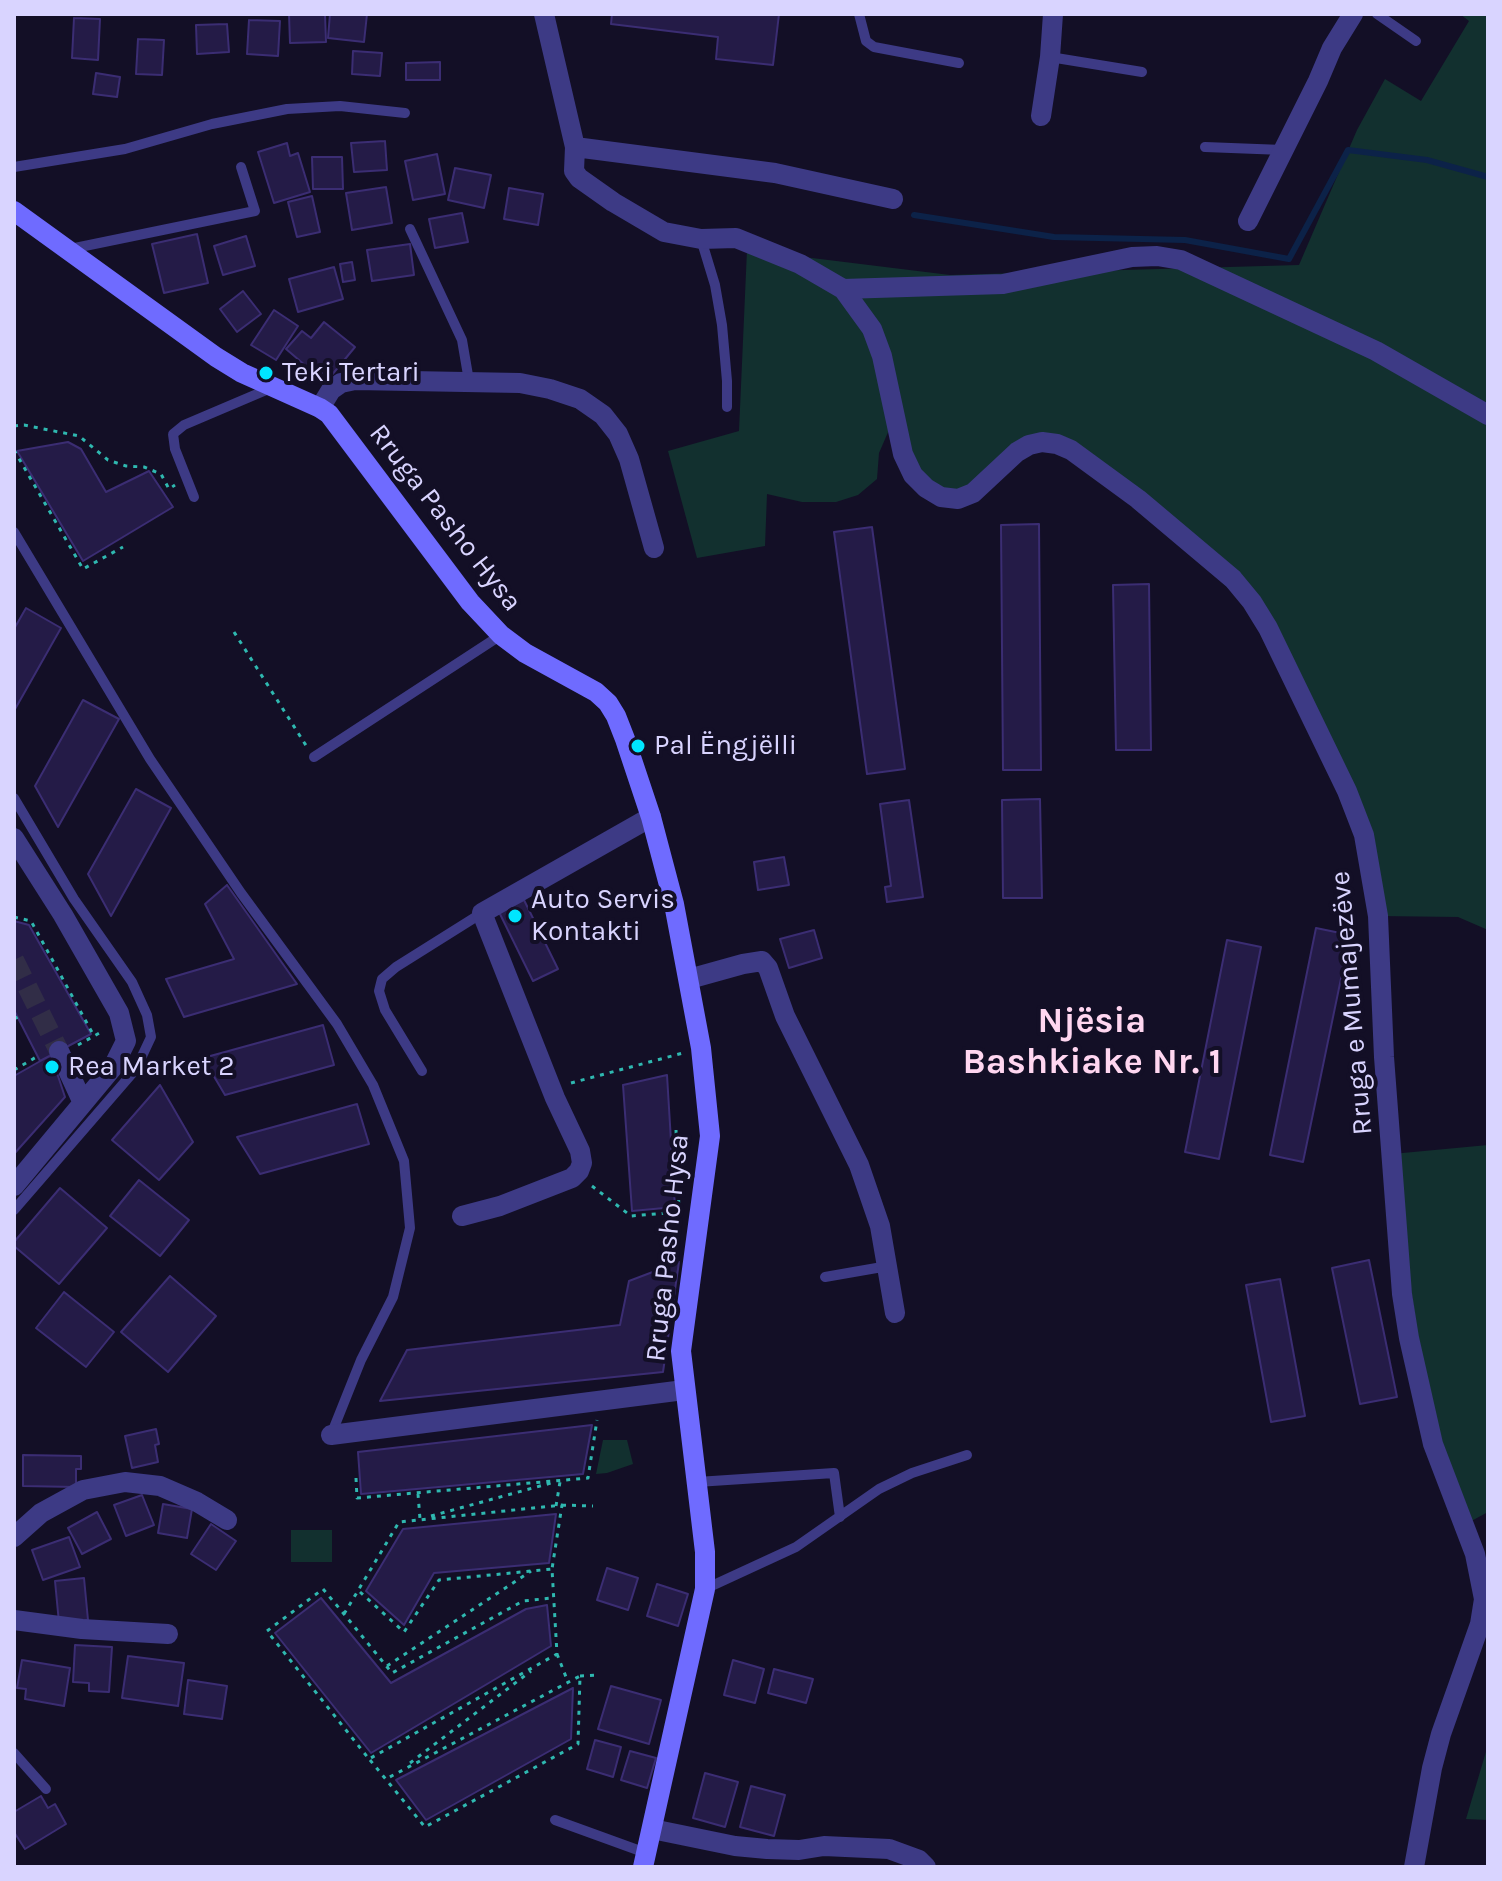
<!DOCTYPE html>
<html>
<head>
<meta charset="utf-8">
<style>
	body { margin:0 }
	#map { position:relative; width:1502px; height:1881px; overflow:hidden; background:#130f26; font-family:Karla,sans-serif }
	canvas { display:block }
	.frame { position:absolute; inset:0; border:16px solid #d9d4ff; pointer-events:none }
</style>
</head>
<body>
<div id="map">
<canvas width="1502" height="1881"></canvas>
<div class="frame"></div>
</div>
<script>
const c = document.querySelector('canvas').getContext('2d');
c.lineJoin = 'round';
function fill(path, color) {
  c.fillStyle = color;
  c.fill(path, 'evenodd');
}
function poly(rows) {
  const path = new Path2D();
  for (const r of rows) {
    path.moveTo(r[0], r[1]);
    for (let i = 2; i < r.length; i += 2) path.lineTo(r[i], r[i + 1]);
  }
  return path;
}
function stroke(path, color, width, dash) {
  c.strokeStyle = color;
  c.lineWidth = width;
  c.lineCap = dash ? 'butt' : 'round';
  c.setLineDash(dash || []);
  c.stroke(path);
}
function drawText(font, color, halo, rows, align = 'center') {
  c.font = font + ' Karla,sans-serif';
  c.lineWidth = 8;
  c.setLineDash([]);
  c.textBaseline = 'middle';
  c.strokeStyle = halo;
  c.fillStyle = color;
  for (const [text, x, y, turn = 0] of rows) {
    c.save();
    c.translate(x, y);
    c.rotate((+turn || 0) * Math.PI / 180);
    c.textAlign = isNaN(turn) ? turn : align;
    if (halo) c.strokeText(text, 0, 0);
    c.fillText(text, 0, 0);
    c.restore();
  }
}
fill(poly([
	[1460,14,1488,14,1488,930,1458,917,1378,916,1371,873,1268,628,1138,499,1042,442,988,480,941,497,889,430,879,453,877,479,858,495,836,502,802,502,767,494,765,546,697,558,668,451,739,431,747,250,950,275,1299,265,1357,130,1385,79,1421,101,1469,21],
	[1488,1145,1488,1512,1464,1525,1433,1444,1392,1154],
	[603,1440,627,1440,633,1464,607,1473,596,1474],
	[291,1530,332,1530,332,1562,291,1562],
	[1488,1745,1488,1820,1466,1819]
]), '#12302f');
stroke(poly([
	[914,215,1054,237,1185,240,1289,259,1348,150,1427,160,1488,177]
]), '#0c2248', 6);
const building = poly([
	[289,14,325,14,326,42,290,43,289,14],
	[330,14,367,14,364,42,328,38,330,14],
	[612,14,779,14,773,65,716,59,718,37,611,24,612,14],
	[74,18,100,19,98,60,72,58,74,18],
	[249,20,280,21,278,56,247,54,249,20],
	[227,24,229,52,197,54,196,25,227,24],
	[138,39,164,40,162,75,136,74,138,39],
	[353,51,382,53,380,76,352,74,353,51],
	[440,62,440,80,406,80,406,63,440,62],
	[96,73,120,77,117,97,93,94,96,73],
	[385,141,387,170,354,172,351,143,385,141],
	[287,143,290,156,298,153,310,192,274,203,258,152,287,143],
	[437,154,445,194,413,200,405,161,437,154],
	[312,157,342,157,343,189,313,189,312,157],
	[455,168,491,175,484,208,448,200,455,168],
	[386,187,392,223,352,230,346,193,386,187],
	[509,188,543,194,538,225,504,219,509,188],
	[312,196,320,232,297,237,288,202,312,196],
	[462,213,468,242,435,248,429,219,462,213],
	[197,234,208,283,164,293,152,244,197,234],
	[246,236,255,266,223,275,214,246,246,236],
	[410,244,414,275,372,281,367,250,410,244],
	[352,262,355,280,343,282,340,264,352,262],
	[334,267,343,299,298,312,289,279,334,267],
	[243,291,261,314,237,332,220,309,243,291],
	[274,310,298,326,276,360,251,345,274,310],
	[324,322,355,347,331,376,325,371,317,381,304,369,306,366,286,349,302,331,311,338,324,322],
	[68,442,81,449,106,492,149,471,173,507,83,561,17,451,68,442],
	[1039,524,1041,770,1003,770,1001,525,1039,524],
	[872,527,905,769,867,774,834,532,872,527],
	[1149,584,1151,750,1116,750,1113,585,1149,584],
	[26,608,61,628,14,711,14,629,26,608],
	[83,700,119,719,58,827,35,786,83,700],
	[136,789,171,808,111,916,88,874,136,789],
	[1040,799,1042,898,1003,898,1002,800,1040,799],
	[909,800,923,897,887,902,885,887,891,886,880,804,909,800],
	[784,857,789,885,758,890,754,862,784,857],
	[227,885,297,984,184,1017,166,979,234,959,205,904,227,885],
	[524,900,558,969,533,981,499,912,524,900],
	[14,921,29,925,91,1034,40,1061,14,1010,14,921],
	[1316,928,1350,935,1303,1162,1270,1155,1316,928],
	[814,930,822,958,789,968,780,939,814,930],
	[1227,940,1261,947,1219,1159,1185,1152,1227,940],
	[323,1025,334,1065,225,1095,203,1058,323,1025],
	[51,1055,65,1097,14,1154,14,1076,51,1055],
	[667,1075,675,1207,632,1211,623,1085,667,1075],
	[160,1085,193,1142,159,1180,112,1140,160,1085],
	[357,1104,369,1144,260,1174,237,1137,357,1104],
	[139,1180,189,1220,160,1256,110,1216,139,1180],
	[60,1188,107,1228,59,1284,14,1246,14,1242,60,1188],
	[1369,1260,1397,1397,1360,1404,1332,1268,1369,1260],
	[679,1262,663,1372,380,1401,407,1350,620,1325,629,1281,679,1262],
	[170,1276,216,1316,168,1372,121,1332,170,1276],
	[1280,1279,1305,1416,1271,1422,1246,1285,1280,1279],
	[64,1292,114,1332,86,1367,36,1328,64,1292],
	[592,1425,583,1474,361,1494,358,1452,592,1425],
	[156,1429,159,1444,155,1445,158,1462,132,1468,125,1436,156,1429],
	[23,1455,81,1456,81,1469,76,1469,76,1487,23,1486,23,1455],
	[142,1495,154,1525,126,1536,114,1505,142,1495],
	[163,1504,192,1509,187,1538,158,1533,163,1504],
	[97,1512,111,1539,82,1554,68,1528,97,1512],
	[556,1514,549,1563,434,1573,404,1625,366,1591,403,1529,556,1514],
	[211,1524,236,1541,216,1570,191,1554,211,1524],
	[69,1537,80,1567,43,1580,32,1550,69,1537],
	[607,1568,638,1578,628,1610,597,1600,607,1568],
	[84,1578,88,1620,59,1623,55,1581,84,1578],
	[657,1584,688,1594,678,1626,647,1616,657,1584],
	[321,1598,391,1683,526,1609,547,1605,551,1646,371,1753,275,1633,321,1598],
	[75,1645,112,1647,109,1692,89,1691,89,1683,73,1682,75,1645],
	[128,1656,184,1663,178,1706,122,1698,128,1656],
	[22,1660,70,1668,64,1706,25,1699,26,1689,17,1688,22,1660],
	[733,1660,764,1669,755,1703,724,1695,733,1660],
	[774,1669,813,1679,806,1703,768,1693,774,1669],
	[188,1680,227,1686,222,1719,184,1714,188,1680],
	[611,1686,661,1700,649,1744,598,1729,611,1686],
	[573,1688,571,1739,426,1820,396,1780,573,1688],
	[595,1740,621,1747,613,1777,587,1769,595,1740],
	[630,1751,656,1758,647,1788,621,1780,630,1751],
	[705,1773,738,1782,725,1827,693,1818,705,1773],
	[751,1786,785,1795,774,1836,740,1827,751,1786],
	[41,1796,48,1808,55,1804,66,1824,25,1849,14,1832,14,1812,41,1796]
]);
fill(building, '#241b47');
stroke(building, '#3b2d73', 2);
stroke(poly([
	[14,960,59,1051]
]), '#312d47', 20, [20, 10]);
stroke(poly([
	[14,426,24,425,79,436,108,460,126,466,144,467,161,474,169,489,175,485],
	[14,450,83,569,123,547],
	[234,632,307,747],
	[14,917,31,921,94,1036],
	[14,1019,18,1017],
	[78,1045,103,1031],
	[14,1070,38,1056],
	[571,1083,683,1053],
	[676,1130,679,1210],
	[592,1186,631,1216,679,1212],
	[356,1478,357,1498,588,1478,597,1420],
	[418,1494,420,1519],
	[562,1505,593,1506],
	[556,1506,560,1482],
	[431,1516,551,1483],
	[360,1592,404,1632,439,1580,552,1569],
	[344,1614,399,1522,562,1505,552,1569,557,1654,369,1759,267,1631,323,1589,344,1614,392,1673,523,1601,552,1598],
	[557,1654,568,1682],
	[387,1666,531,1571],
	[580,1676,600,1675],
	[370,1760,425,1827,578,1744,580,1676,386,1779],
	[410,1763,531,1671]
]), '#2fb8b0', 3, [4, 6]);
stroke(poly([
	[859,14,866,41,874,47,959,63],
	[1377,14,1416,41],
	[1050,57,1142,72],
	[1205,147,1283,150],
	[14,167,125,149,212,124,287,109,340,106,405,113],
	[410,229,462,340,469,381],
	[701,239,715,285,722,325,727,381,727,407],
	[70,249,255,211,241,167],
	[194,497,175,449,173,434,184,425,271,388],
	[14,532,150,759,241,893,337,1024,373,1085,404,1161,410,1228,393,1297,361,1360,331,1435],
	[314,757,501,635],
	[14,798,74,899,132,982,147,1015,151,1037,136,1069,14,1210],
	[422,1071,385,1010,379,991,382,979,396,967,482,913],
	[825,1277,888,1266],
	[697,1482,834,1473,840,1517],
	[705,1589,796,1547,879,1489,912,1473,967,1455],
	[14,1753,46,1789],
	[555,1820,646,1853]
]), '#3d3a85', 10);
stroke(poly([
	[544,14,575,147,574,171,579,178,613,202,664,232,701,239,736,238,800,264,843,289,872,329,882,356,903,454,913,475,926,488,941,497,958,499,973,493,1017,452,1029,445,1042,442,1057,444,1071,450,1138,499,1233,579,1252,602,1268,628,1347,791,1364,835,1378,916,1384,1057,1402,1294,1409,1338,1433,1444,1475,1554,1484,1599,1480,1624,1441,1734,1432,1768,1414,1867],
	[1041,116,1050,57,1053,14],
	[575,147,775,173,893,199],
	[1248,221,1318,81,1332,48,1353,14],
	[843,289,1003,284,1132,257,1157,256,1181,260,1376,351,1488,415],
	[320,408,331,390,341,383,355,380,520,383,550,389,580,399,603,415,618,434,629,459,654,548],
	[14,838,63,915,119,1013,126,1041,113,1067,14,1186],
	[689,979,743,964,762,961,768,968,785,1016,859,1165,880,1226,895,1313],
	[59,1051,83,1103],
	[462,1216,500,1206,572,1178,579,1171,582,1163,580,1151,555,1098,482,913,651,817],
	[331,1435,684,1390],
	[14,1537,41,1513,83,1490,125,1482,160,1486,197,1502,227,1520],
	[14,1620,82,1629,168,1634],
	[652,1829,735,1846,767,1849,799,1850,824,1846,889,1849,919,1860,926,1867]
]), '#3d3a85', 20);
stroke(poly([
	[14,211,216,357,242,373,320,408,329,414,470,602,501,635,525,653,596,692,608,703,616,716,625,739,651,817,674,904,701,1048,710,1136,681,1351,705,1552,705,1589,643,1867]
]), '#6f6bff', 20);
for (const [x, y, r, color] of [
	[266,373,8,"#00e5ff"],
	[638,746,8,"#00e5ff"],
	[515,916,8,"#00e5ff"],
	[52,1067,8,"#00e5ff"]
]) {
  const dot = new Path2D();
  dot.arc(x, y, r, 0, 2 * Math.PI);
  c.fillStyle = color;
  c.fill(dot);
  stroke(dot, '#130f26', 3);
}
drawText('28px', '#d9d4ff', '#130f26', [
	["Teki Tertari",282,373],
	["Pal Ëngjëlli",654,746],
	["Auto Servis",531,900],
	["Kontakti",531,932],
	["Rea Market 2",68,1067]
], 'left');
drawText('28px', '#d9d4ff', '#130f26', [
	["Rruga Pasho Hysa",445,518,52],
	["Rruga e Mumajezëve",1352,1003,-95],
	["Rruga Pasho Hysa",668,1248,-84]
]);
drawText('bold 36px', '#ffd6f0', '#130f26', [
	["Njësia",1092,1022],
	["Bashkiake Nr. 1",1092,1063]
]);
</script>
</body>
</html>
